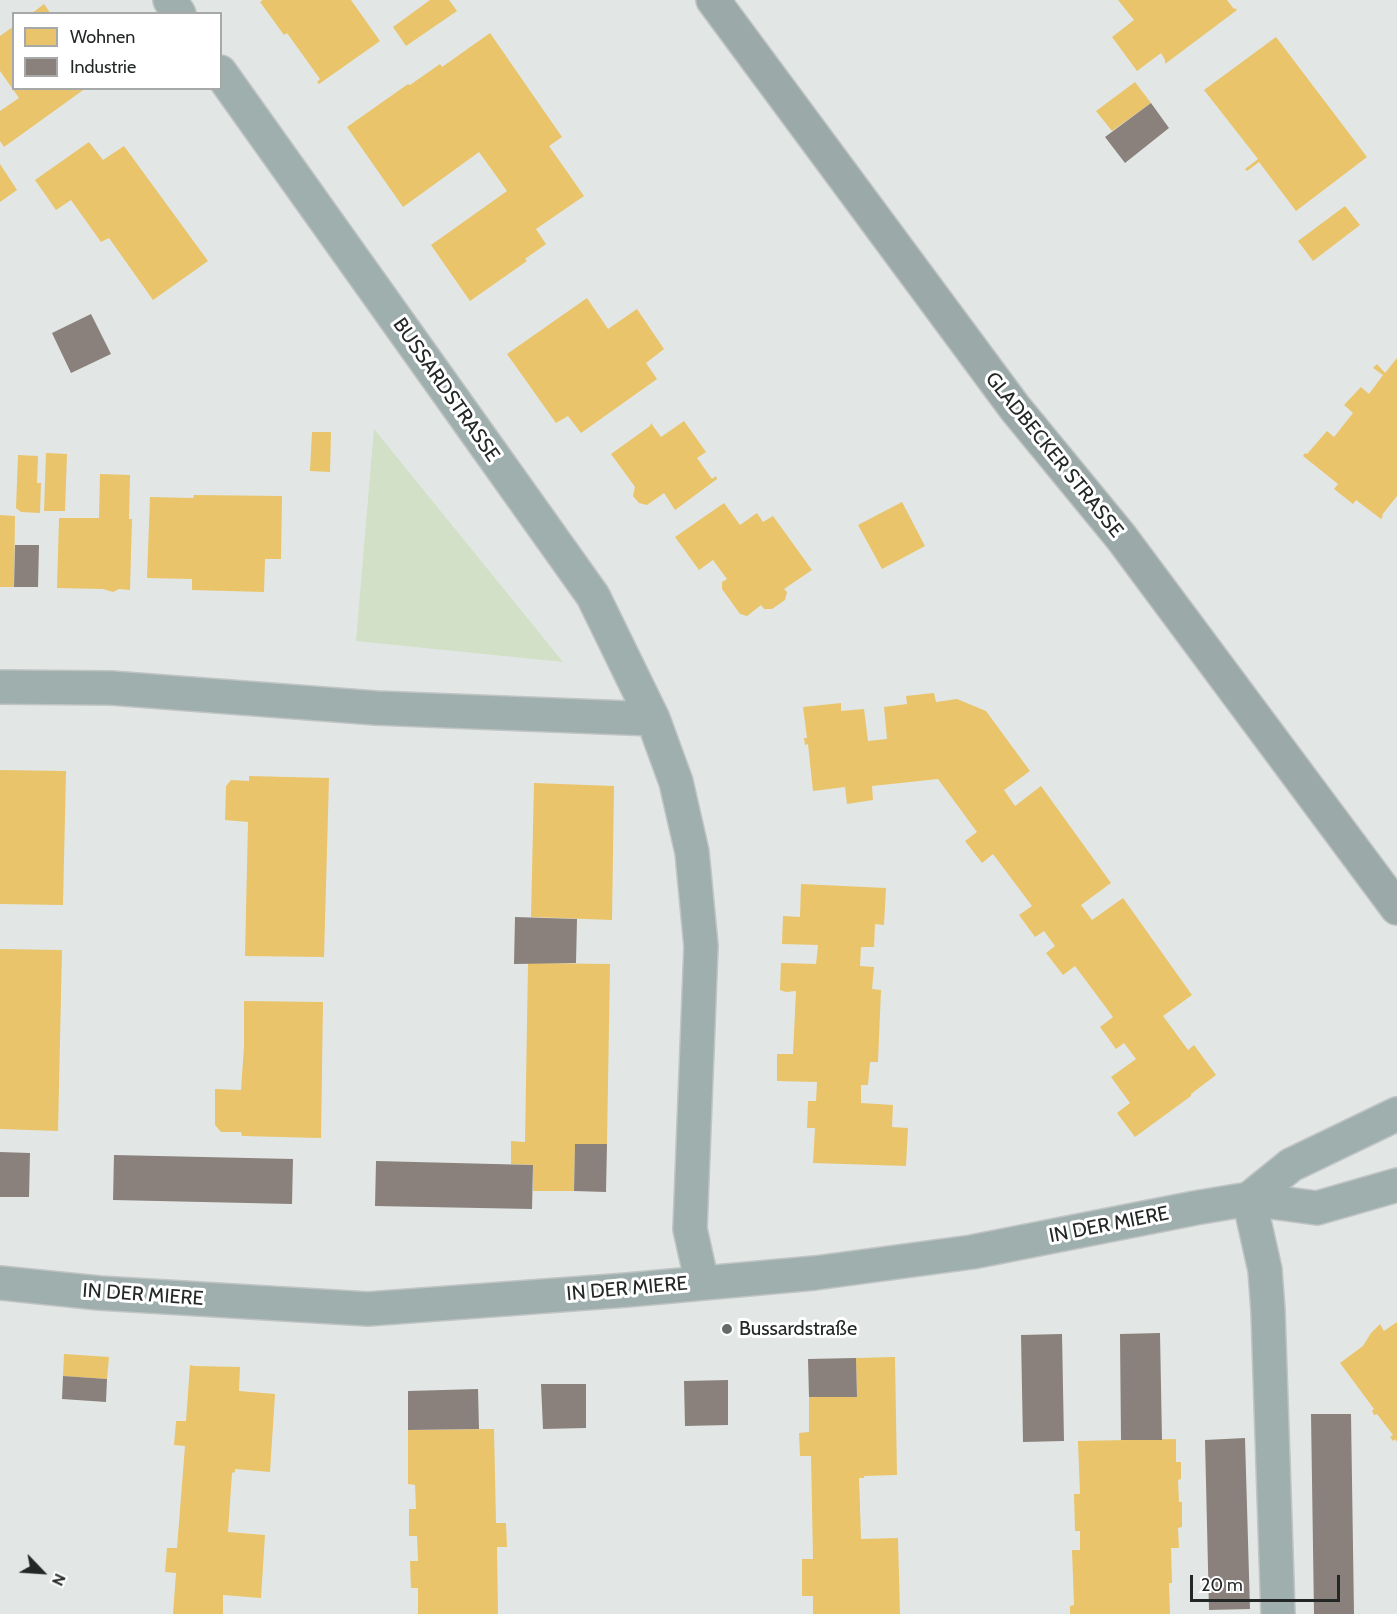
<!DOCTYPE html>
<html>
<head>
<meta charset="utf-8">
<style>
	body { margin:0 }
	#map { position:relative; width:1397px; height:1614px; overflow:hidden; background:#e2e7e5; font-family:Cabin,sans-serif }
	canvas { display:block }
	.legend { position:absolute; left:12px; top:12px; width:210px; height:78px; box-sizing:border-box; background:#fff; border:2px solid #a7a9a8; margin:0; padding:8px 10px; list-style:none; font-size:18px; color:#232726 }
	.legend li { display:flex; align-items:center; gap:12px; height:30px }
	.legend b { width:30px; border:2px solid #a7a9a8 }
	.north { position:absolute; left:12px; top:1542px; width:60px; height:60px; -webkit-text-stroke:4px #fff; paint-order:stroke; rotate:115deg; font-size:16px; font-weight:700; line-height:24px; text-align:center; color:#232726 }
	.north::after { content:''; display:block; margin:auto; width:21px; height:27px; background:#232726; clip-path:polygon(50% 0,100% 100%,50% 72%,0 100%) }
	.scale { position:absolute; left:1190px; top:1575px; width:150px; height:27px; box-sizing:border-box; border:3px solid #232726; border-top:0; padding-left:8px; font-size:18px; line-height:21px; white-space:nowrap; color:#232726; -webkit-text-stroke:4px #fff; paint-order:stroke }
</style>
</head>
<body>
<div id="map">
<canvas width="1397" height="1614"></canvas>
<ul class="legend">
<li><b style="height:16px;background:#e9c46a"></b>Wohnen</li>
<li><b style="height:16px;background:#8a817c"></b>Industrie</li>
</ul>
<div class="north">N</div>
<div class="scale">20 m</div>
</div>
<script>
const c = document.querySelector('canvas').getContext('2d');
c.lineJoin = 'round';
function fill(path, color) {
  c.fillStyle = color;
  c.fill(path, 'evenodd');
}
function poly(rows) {
  const path = new Path2D();
  for (const r of rows) {
    path.moveTo(r[0], r[1]);
    for (let i = 2; i < r.length; i += 2) path.lineTo(r[i], r[i + 1]);
  }
  return path;
}
function stroke(path, color, width, dash) {
  c.strokeStyle = color;
  c.lineWidth = width;
  c.lineCap = dash ? 'butt' : 'round';
  c.setLineDash(dash || []);
  c.stroke(path);
}
function drawText(font, color, halo, rows, align = 'center') {
  c.font = font + ' Cabin,sans-serif';
  c.lineWidth = 6;
  c.setLineDash([]);
  c.textBaseline = 'middle';
  c.strokeStyle = halo;
  c.fillStyle = color;
  for (const [text, x, y, turn = 0] of rows) {
    c.save();
    c.translate(x, y);
    c.rotate((+turn || 0) * Math.PI / 180);
    c.textAlign = isNaN(turn) ? turn : align;
    if (halo) c.strokeText(text, 0, 0);
    c.fillText(text, 0, 0);
    c.restore();
  }
}
fill(poly([
	[374,429,563,662,356,641]
]), '#d1e0c6');
fill(poly([
	[263,0,351,0,380,41,319,84,317,82,320,79,287,33,284,35,260,2],
	[430,0,449,0,457,11,406,46,393,27],
	[1118,0,1227,0,1234,9,1235,8,1237,10,1165,64,1165,60,1161,53,1137,71,1112,37,1134,20],
	[44,4,51,14,31,14],
	[14,26,14,88,86,88,4,147,0,141,0,111,19,98,0,71,0,36],
	[490,33,562,137,549,146,584,196,536,229,546,244,525,259,527,261,470,301,431,245,507,191,492,170,479,152,403,207,347,127,408,84,410,85,440,64,442,67],
	[1276,37,1367,157,1296,211,1259,162,1247,171,1245,169,1258,159,1204,90],
	[1135,82,1151,103,1112,131,1096,111],
	[89,142,103,160,124,146,208,261,153,300,109,238,101,242,71,200,56,210,35,180],
	[0,164,17,190,0,202],
	[1345,206,1360,225,1313,261,1298,241],
	[587,298,608,329,637,309,664,349,646,363,657,379,581,433,568,416,556,423,507,354],
	[1397,358,1397,496,1382,515,1383,516,1381,519,1356,500,1353,504,1334,489,1338,484,1303,456,1305,453,1307,454,1327,431,1334,437,1353,413,1344,405,1361,387,1369,394,1383,375,1373,368,1377,364,1385,373],
	[684,421,706,452,697,458,712,479,716,476,717,479,675,510,664,493,647,505,639,503,633,496,635,487,611,454,650,426,651,423,661,437],
	[312,432,331,432,330,472,310,471],
	[46,453,67,454,65,511,44,511],
	[18,455,38,456,37,483,41,483,40,513,21,512,16,508],
	[100,474,130,475,129,519,132,519,130,590,119,589,113,592,103,589,57,588,59,518,99,518],
	[194,495,282,496,281,559,265,559,264,592,192,590,192,579,147,578,150,497,193,498],
	[902,502,925,546,882,569,858,525],
	[724,503,740,525,757,513,763,522,773,516,812,570,784,589,787,592,785,600,772,609,764,609,761,605,747,616,740,614,722,589,722,582,727,579,713,560,699,570,675,537],
	[0,515,15,516,14,587,0,587],
	[934,693,936,702,957,699,986,711,1030,771,1004,790,1015,806,1041,786,1111,883,1081,905,1092,920,1123,898,1192,995,1163,1016,1188,1050,1194,1045,1216,1075,1191,1094,1191,1096,1135,1137,1117,1113,1130,1103,1111,1077,1136,1059,1124,1043,1116,1049,1100,1027,1113,1017,1075,966,1063,975,1046,953,1055,946,1044,931,1035,937,1019,915,1032,906,993,854,982,863,965,841,977,832,938,779,872,786,873,800,847,804,845,787,813,791,808,744,805,745,804,738,807,738,803,707,841,703,841,711,864,709,868,741,887,739,884,707,907,704,906,696],
	[0,770,66,771,63,905,0,904],
	[249,776,329,778,324,957,245,956,248,822,225,820,226,786,231,780,249,781],
	[534,783,614,786,612,920,531,917],
	[801,884,886,888,884,925,875,924,874,947,861,947,860,966,874,967,872,989,881,990,878,1062,870,1062,868,1085,861,1085,861,1103,893,1105,892,1127,908,1128,906,1166,813,1163,815,1128,807,1128,808,1101,816,1101,817,1082,777,1081,777,1054,793,1054,796,991,786,992,780,990,781,963,816,964,818,945,782,944,783,916,800,917],
	[0,949,62,950,58,1131,0,1129],
	[528,963,610,964,607,1144,575,1144,574,1191,533,1191,533,1165,511,1164,511,1141,525,1142],
	[244,1001,323,1002,321,1138,242,1136,241,1132,221,1132,215,1125,215,1089,241,1090,244,1046],
	[1397,1322,1397,1442,1395,1439,1393,1441,1390,1437,1393,1435,1377,1414,1374,1415,1372,1411,1374,1409,1340,1363,1363,1346,1371,1333,1380,1324,1384,1331],
	[64,1354,109,1357,107,1379,63,1376],
	[895,1357,897,1475,864,1476,864,1478,859,1478,860,1507,861,1539,898,1538,900,1614,813,1614,813,1596,802,1596,802,1559,813,1559,811,1456,800,1456,799,1433,809,1432,809,1397,857,1397,856,1358],
	[190,1365,194,1366,240,1367,239,1391,275,1394,270,1472,235,1469,235,1472,232,1473,228,1532,265,1535,261,1598,223,1595,223,1614,173,1614,176,1573,165,1572,167,1548,177,1548,185,1446,174,1445,175,1434,176,1421,186,1421],
	[494,1429,496,1523,506,1523,507,1547,497,1547,498,1614,418,1614,418,1588,411,1588,410,1561,418,1561,417,1536,409,1536,409,1509,416,1509,415,1485,408,1484,408,1430],
	[1176,1439,1176,1462,1181,1462,1181,1479,1178,1480,1179,1502,1182,1502,1182,1527,1178,1528,1179,1548,1171,1548,1172,1583,1169,1583,1170,1614,1070,1614,1070,1606,1074,1605,1072,1550,1080,1550,1080,1531,1075,1531,1074,1494,1080,1494,1078,1441]
]), '#e9c46a');
fill(poly([
	[1151,103,1169,128,1125,163,1105,137],
	[91,314,111,354,71,373,52,333],
	[15,545,39,545,38,587,14,587],
	[515,917,577,919,576,963,514,964],
	[575,1144,607,1144,606,1192,574,1191],
	[0,1152,30,1153,29,1197,0,1197],
	[114,1155,293,1159,292,1204,113,1200],
	[376,1161,533,1165,532,1209,375,1206],
	[1160,1333,1162,1440,1121,1440,1120,1334],
	[1062,1334,1064,1441,1023,1442,1021,1335],
	[856,1358,857,1397,809,1397,808,1359],
	[63,1376,107,1379,106,1402,62,1399],
	[728,1380,728,1425,685,1426,684,1381],
	[541,1384,586,1384,586,1428,543,1429],
	[478,1389,479,1429,408,1430,408,1391],
	[1311,1414,1351,1414,1354,1614,1314,1614],
	[1245,1438,1250,1609,1209,1610,1205,1440]
]), '#8a817c');
const minor = poly([
	[170,0,179,14],
	[220,72,593,596,653,719,676,782,692,852,701,946,690,1229,702,1283],
	[0,687,111,688,376,708,653,719],
	[1249,1199,1265,1270,1268,1311,1278,1614],
	[1249,1199,1291,1165,1397,1114],
	[0,1283,99,1293,368,1309,627,1290,815,1273,972,1252,1195,1208,1249,1199,1317,1208,1397,1185]
]);
const major = poly([
	[713,0,1015,408,1121,537,1397,908]
]);
stroke(minor, '#c0c4c3', 36);
stroke(major, '#c0c4c3', 36);
stroke(minor, '#9eafae', 33);
stroke(major, '#9baaa9', 33);
for (const [x, y, r, color] of [
	[727,1329,6,"#666a69"]
]) {
  const dot = new Path2D();
  dot.arc(x, y, r, 0, 2 * Math.PI);
  c.fillStyle = color;
  c.fill(dot);
  stroke(dot, '#fff', 2);
}
drawText('20px', '#232726', '#fff', [
	["BUSSARDSTRASSE",446,390,55],
	["GLADBECKER STRASSE",1054,455,51],
	["IN DER MIERE",1109,1225,-11],
	["IN DER MIERE",627,1289,-5],
	["IN DER MIERE",143,1295,4]
]);
drawText('20px', '#232726', '#fff', [
	["Bussardstraße",739,1329]
], 'left');
</script>
</body>
</html>
